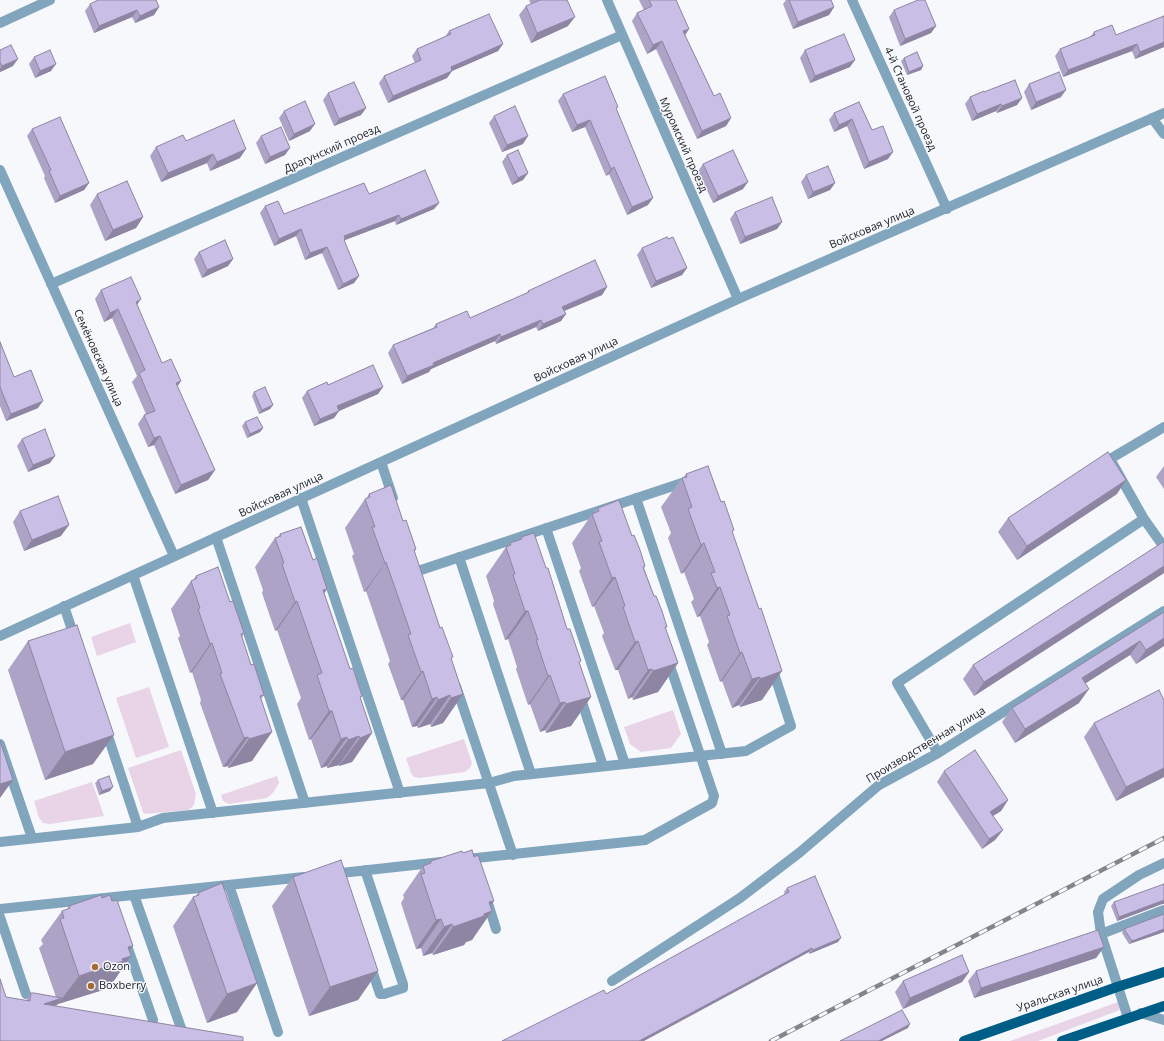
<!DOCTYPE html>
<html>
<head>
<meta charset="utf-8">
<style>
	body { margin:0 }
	canvas { display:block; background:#f6f8fc }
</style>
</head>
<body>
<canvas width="1164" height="1041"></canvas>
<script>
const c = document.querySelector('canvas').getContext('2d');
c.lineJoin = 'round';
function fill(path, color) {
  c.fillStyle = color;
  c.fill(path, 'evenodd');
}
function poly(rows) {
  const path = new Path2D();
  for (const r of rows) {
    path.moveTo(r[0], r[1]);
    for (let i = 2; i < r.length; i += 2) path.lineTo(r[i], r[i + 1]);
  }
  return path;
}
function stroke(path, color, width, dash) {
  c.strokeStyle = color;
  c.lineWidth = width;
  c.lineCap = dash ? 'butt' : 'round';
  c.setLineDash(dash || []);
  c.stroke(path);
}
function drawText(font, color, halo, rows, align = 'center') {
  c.font = font + ' "Open Sans",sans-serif';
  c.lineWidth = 3;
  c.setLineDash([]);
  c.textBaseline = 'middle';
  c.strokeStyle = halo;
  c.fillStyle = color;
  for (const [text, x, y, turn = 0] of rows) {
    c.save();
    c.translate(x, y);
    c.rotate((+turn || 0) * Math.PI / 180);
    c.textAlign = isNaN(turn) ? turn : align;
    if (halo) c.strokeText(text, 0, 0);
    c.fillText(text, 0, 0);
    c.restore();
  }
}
fill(poly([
	[130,623,136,642,97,656,91,637],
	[149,687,169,747,136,758,116,698],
	[673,710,681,734,671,748,641,752,630,744,624,727],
	[464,739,472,763,470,768,465,772,419,778,414,777,411,773,406,758],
	[181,750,196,794,194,805,189,810,145,814,143,812,128,768],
	[277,776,279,783,272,794,267,798,229,804,223,801,221,795],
	[92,782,104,816,50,824,43,823,39,818,34,801],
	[1118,1002,1120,1010,1038,1041,1010,1041]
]), '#e9d4e7');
stroke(poly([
	[607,0,738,299],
	[852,0,947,209],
	[0,23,50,0],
	[1152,118,1164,134],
	[0,170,174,556],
	[51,284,622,35],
	[1164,427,1110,459,1144,519,1164,547],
	[381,462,393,498],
	[301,498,400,793],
	[636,498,722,754],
	[546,528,625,764],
	[216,537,305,803],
	[459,557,531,774],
	[418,571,691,480],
	[133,575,213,813],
	[64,606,75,639],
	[0,636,738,299,1164,113],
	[456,686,513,855],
	[580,696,603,766],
	[106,730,138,827],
	[0,744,32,838],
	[938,753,897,683,1144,519],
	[0,842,138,827,163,818,489,783,514,776,746,751,791,726,772,667],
	[467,859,645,840,712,803,714,796,668,660],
	[365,870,403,984,403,988,384,994,380,994,370,964],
	[332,874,441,862],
	[229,885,278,1032],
	[134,895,181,1028],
	[487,900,496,929],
	[0,909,304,877],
	[0,917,26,994],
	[1101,934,1164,910],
	[126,943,153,1020],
	[612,981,740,898,799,853,879,785,938,753,1164,611],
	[1141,1013,1164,1020],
	[1128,1018,1101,934,1098,912,1103,899,1139,875,1164,863]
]), '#80a5bc', 10);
stroke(poly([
	[964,1041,1117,987,1164,972],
	[1062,1041,1164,1006]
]), '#005e86', 10);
const rail = poly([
	[771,1041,1164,838]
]);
stroke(rail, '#83858a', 4.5);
stroke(rail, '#f6f8fc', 3, [9]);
fill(poly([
	[529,0,567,0,568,26,531,43,519,15,526,6,531,4],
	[639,0,676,0,685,35,714,96,731,118,726,126,697,139,656,49,647,54,632,21,637,13,644,10],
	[786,0,831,0,834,7,829,15,793,29,783,4],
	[90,4,159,7,154,15,135,23,132,17,94,33,85,11],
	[894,10,936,26,931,33,900,46,889,17],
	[449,31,503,44,498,51,452,71,447,78,388,103,379,83,384,76,415,63,412,56,417,49,445,37],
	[1094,32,1116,35,1164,47,1135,59,1132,51,1063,77,1055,56,1060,49,1090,37],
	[0,50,13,66,0,72],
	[805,50,850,67,810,83,800,58],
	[34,57,51,71,35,78,29,64],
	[904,58,923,66,921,70,907,75,901,61],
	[1029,84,1061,97,1031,110,1024,92],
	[984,92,1022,98,1017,105,997,113,996,111,972,121,965,104,970,97],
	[328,93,366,108,361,115,334,126,323,100],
	[563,94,616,109,648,205,627,215,609,174,606,176,585,127,572,132,558,101],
	[859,102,872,130,888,159,864,169,847,126,834,132,829,120,834,113],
	[284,111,310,131,289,141,279,118],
	[494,116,523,144,502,152,489,123],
	[32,129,89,183,84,190,55,203,44,178,45,176,27,136],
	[261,136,285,155,265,164,256,143],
	[186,141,240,158,210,171,207,163,161,182,150,156,156,147],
	[507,155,528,173,523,180,512,185,502,162],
	[703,164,743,189,713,203,698,171],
	[806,175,835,183,830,190,808,199,801,182],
	[97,194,143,217,136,228,105,241,90,205],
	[369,194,439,203,434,209,396,225,395,221,345,240,344,241,359,276,354,283,338,290,322,253,305,260,296,236,274,246,260,213,265,206,284,214],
	[735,212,782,222,777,229,740,244,730,219],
	[668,239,687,268,682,275,651,288,637,255,642,248],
	[199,252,233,259,228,266,202,278,194,259],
	[607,287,602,295,564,311,566,314,561,321,538,331,536,327,496,344,495,341,431,369,429,372,402,384,388,353,393,345,433,328,436,324,470,318,526,294,528,291],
	[101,290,137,305,162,363,177,386,215,470,208,480,175,494,154,445,148,447,138,424,144,415,146,414,132,382,137,376,112,318,104,322,95,299],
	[0,342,14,377,38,408,6,421,0,406],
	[328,385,383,387,378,394,339,411,334,418,314,426,302,398,307,391],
	[254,392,273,405,270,409,259,414,252,396],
	[245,422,263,428,260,432,247,438,242,426],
	[22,439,50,463,28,472,17,446],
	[1164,466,1164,489,1156,477],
	[686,474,721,502,732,533,759,609,762,700,740,707,739,705,732,708,722,681,720,682,707,645,709,642,700,616,697,617,691,602,694,599,684,572,681,574,668,538,671,533,661,507,682,478,683,478],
	[369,494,403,521,416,549,414,552,463,694,443,723,431,727,430,724,418,728,417,726,412,727,403,700,401,700,388,664,390,661,366,591,364,592,352,556,354,554,345,528,365,499,366,499],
	[1117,494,1017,560,998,532,1008,518],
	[598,508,632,536,645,566,644,568,678,663,658,692,633,700,632,697,628,699,618,670,615,670,602,636,604,633,594,606,592,607,579,571,581,568,572,543,592,514,594,513],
	[20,511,61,536,24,551,13,522],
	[280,534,313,560,327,589,324,594,350,669,362,696,360,698,372,733,352,762,339,766,339,765,327,768,327,766,321,768,311,739,309,740,297,704,301,698,277,630,275,631,262,593,263,590,255,567,275,538,278,537],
	[521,537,567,629,591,697,571,726,546,733,545,730,540,732,530,704,528,705,516,669,517,667,508,639,505,640,493,604,494,601,486,576,506,547,507,547,510,543,519,540],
	[1164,543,1164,573,974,696,963,679,973,665],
	[196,576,230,602,244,633,242,637,251,665,264,695,261,699,252,761,228,768,228,766,223,767,200,703,201,700,192,672,190,673,178,638,180,636,171,609,191,581,193,580],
	[1164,612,1164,646,1136,664,1130,655,1085,683,1079,703,1015,743,1002,722,1012,708],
	[28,641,93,764,45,780,8,670],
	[1164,700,1164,777,1116,801,1084,737,1094,723],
	[944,771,1008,800,1001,811,993,816,1003,830,995,840,982,849,937,782],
	[98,780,110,791,99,795,95,783],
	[431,861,490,906,472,940,466,942,464,945,433,955,432,953,423,956,421,948,416,949,401,903,404,898,403,895,423,866,428,864],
	[293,877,378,971,358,1000,309,1016,272,906],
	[787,888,838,942,809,954,809,952,606,994,785,895,784,892],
	[198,893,257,983,237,1012,207,1023,173,926,193,897,196,896],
	[102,898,112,901,133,946,129,951,131,956,111,985,105,987,103,990,58,1004,57,1005,55,1006,6,997,26,1001,31,993,56,997,39,948,43,944,41,940,62,911,67,909,69,906],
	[1114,902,1162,904,1117,921,1111,906],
	[1164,914,1164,932,1129,944,1122,933,1124,929],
	[1104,947,1096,958,974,998,968,981,976,971],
	[969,972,962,982,903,1009,895,992,903,981]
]), '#ada3c6');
fill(poly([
	[159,7,154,15,135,23,140,16],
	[834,7,829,15,793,29,798,22],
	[137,10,132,17,94,33,99,26],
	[575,17,568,26,531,43,537,33],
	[936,26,931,33,900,46,905,39],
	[689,29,684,37,683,31],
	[662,41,656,49,647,54,653,45],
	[1164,42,1164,47,1135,59,1140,52],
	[503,44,498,51,452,71,447,78,388,103,393,96,451,67],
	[1137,44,1132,51,1063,77,1068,70],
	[18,59,13,66,0,72,0,69,2,66],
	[855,60,850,67,810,83,815,76],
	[56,64,51,71,35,78,40,71],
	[923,66,921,70,907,75,909,72],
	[1066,90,1061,97,1031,110,1036,102],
	[1022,98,1017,105,997,113,1002,106],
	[1001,104,996,111,972,121,977,114],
	[366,108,361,115,334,126,339,119],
	[731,118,726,126,697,139,702,131],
	[852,119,847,126,834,132,839,125],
	[590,120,585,127,572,132,577,125],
	[315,124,310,131,289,141,294,134],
	[528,136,523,144,502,152,507,145],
	[290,148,285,155,265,164,270,157],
	[246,149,240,158,210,171,217,162],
	[893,152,888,159,864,169,869,162],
	[213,154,207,163,161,182,168,173],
	[614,167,609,174,606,176,611,169],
	[528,173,523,180,512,185,518,178],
	[748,182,743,189,713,203,718,196],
	[89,183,84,190,55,203,60,196],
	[835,183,830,190,808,199,813,192],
	[653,198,648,205,627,215,632,207],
	[439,203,434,209,396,225,401,219],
	[399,215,395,221,345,240,341,246,344,236],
	[143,217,136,228,105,241,113,230],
	[782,222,777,229,740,244,745,237],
	[301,229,296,236,274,246,279,239],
	[327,247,322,253,305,260,310,253],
	[233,259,228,266,202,278,207,270],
	[687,268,682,275,651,288,656,281],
	[359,276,354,283,338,290,343,284],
	[607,287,602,295,557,314,562,307],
	[141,299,135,308,136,302],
	[118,309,112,318,104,322,110,313],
	[566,314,561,321,538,331,543,324],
	[541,320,536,327,496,344,501,337],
	[500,334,495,341,431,369,429,372,402,384,407,376,433,363],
	[181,381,175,390,176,383],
	[383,387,378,394,332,414,337,406],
	[43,401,38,408,6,421,11,414],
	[273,405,270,409,259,414,262,410],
	[339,411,334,418,314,426,320,419],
	[263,428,260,432,247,438,250,434],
	[160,436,154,445,148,447,154,438],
	[55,456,50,463,28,472,33,465],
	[215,470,208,480,175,494,181,485],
	[1126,480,1117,494,1017,560,1027,546],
	[69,525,61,536,24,551,32,540],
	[704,543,684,572,681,574,701,545],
	[386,562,366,591,364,592,385,563],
	[1164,566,1164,573,974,696,984,682],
	[615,577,594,606,592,607,612,578],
	[720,587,700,616,697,617,717,588],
	[327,589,307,618,303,619,323,590],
	[297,601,277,630,275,631,295,602],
	[525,611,528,611,508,639,505,640],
	[1164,638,1164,646,1136,664,1146,650],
	[638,641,618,670,615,670,635,642],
	[1140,641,1130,655,1072,692,1082,678],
	[212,643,192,672,190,673,210,644],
	[742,652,722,681,720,682,740,653],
	[678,663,658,692,633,700,653,671],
	[652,669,632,697,628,699,648,670],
	[423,671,403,700,401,700,421,672],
	[782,671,762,700,740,707,760,679],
	[550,675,530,704,528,705,548,676],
	[760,677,739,705,732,708,752,679],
	[1089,689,1079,703,1015,743,1025,729],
	[463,694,443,723,431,727,451,698],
	[450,695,430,724,418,728,438,700],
	[437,697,417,726,412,727,432,699],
	[591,697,571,726,546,733,566,704],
	[565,702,545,730,540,732,560,703],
	[329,711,332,711,311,739,309,740],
	[272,732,252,761,228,768,249,739],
	[372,733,352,762,339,766,360,738],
	[114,735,93,764,45,780,65,752],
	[359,736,339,765,327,768,348,740],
	[248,737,228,766,223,767,244,738],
	[347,737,327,766,321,768,341,739],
	[1164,768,1164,777,1116,801,1126,787],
	[13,780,0,798,0,784],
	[113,787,110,791,99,795,102,791],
	[1008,800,1001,811,983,822,990,812],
	[1003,830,995,840,982,849,989,839],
	[1164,900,1164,904,1162,904,1117,921,1119,917],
	[494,901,485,913,492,911,472,940,466,942,464,945,433,955,453,927,489,902],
	[441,919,421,948,416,949,436,920],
	[452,924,432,953,423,956,444,927],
	[1164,929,1164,932,1129,944,1132,941],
	[841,938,838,942,809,954,813,950],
	[133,946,124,958,131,956,111,985,105,987,103,990,58,1004,79,976,128,947],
	[1104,947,1096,958,974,998,981,988],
	[812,948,809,952,644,1041,639,1041],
	[378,971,358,1000,309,1016,330,987],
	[969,972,962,982,903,1009,910,998],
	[257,983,237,1012,207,1023,227,994],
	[62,998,57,1005,40,1011,44,1004],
	[910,1024,908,1028,882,1041,878,1041]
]), '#8d85a1');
const building = poly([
	[98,0,156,0,159,7,140,16,137,10,99,26,90,4,98,0],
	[540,0,567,0,575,17,537,33,526,6,540,0],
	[649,0,676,0,689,29,683,31,714,96,720,93,731,118,702,131,662,41,653,45,637,13,652,6,649,0],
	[789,0,831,0,834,7,798,22,789,0],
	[918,0,925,0,936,26,905,39,894,10,918,0],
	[489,14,503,44,451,67,452,71,393,96,384,76,421,60,417,49,451,34,449,31,489,14],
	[1164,16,1164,42,1140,52,1137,44,1068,70,1060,49,1095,35,1094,32,1112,25,1116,35,1164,16],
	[844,34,855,60,815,76,805,50,844,34],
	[11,45,18,59,2,66,0,62,0,50,11,45],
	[50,50,56,64,40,71,34,57,50,50],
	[917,52,923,66,909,72,904,58,917,52],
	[1059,72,1066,90,1036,102,1029,84,1059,72],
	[605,76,618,107,616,108,653,198,632,207,614,167,611,169,590,120,577,125,563,94,605,76],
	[1015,80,1022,98,1002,106,1001,104,977,114,970,97,984,91,984,92,1015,80],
	[354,82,366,108,339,119,328,93,354,82],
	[305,101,315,124,294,134,284,111,305,101],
	[859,102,872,130,883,126,893,152,869,162,852,119,839,125,834,113,859,102],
	[515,106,528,136,507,145,494,116,515,106],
	[60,117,89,183,60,196,49,171,51,170,32,129,60,117],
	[234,120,246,149,217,162,213,154,168,173,156,147,183,135,186,141,234,120],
	[281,127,290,148,270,157,261,136,281,127],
	[518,150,528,173,518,178,507,155,518,150],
	[733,150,748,182,718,196,703,164,733,150],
	[828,166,835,183,813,192,806,175,828,166],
	[425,170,439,203,401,219,399,215,344,236,345,239,344,240,359,276,343,284,327,247,310,253,301,229,279,239,265,206,278,201,284,214,364,183,369,194,425,170],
	[127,181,143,217,113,230,97,194,127,181],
	[772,197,782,222,745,237,735,212,772,197],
	[667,237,668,239,673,237,687,268,656,281,642,248,667,237],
	[225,240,233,259,207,270,199,252,225,240],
	[595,260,607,287,562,307,566,314,543,324,541,320,501,337,500,334,433,363,434,365,407,376,393,345,437,327,436,324,467,311,470,318,529,292,528,291,595,260],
	[131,277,141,299,136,302,162,363,171,359,181,381,176,383,215,470,181,485,160,436,154,438,144,415,155,411,139,373,145,370,118,309,110,313,101,290,131,277],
	[0,342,14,377,31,370,43,401,11,414,0,387,0,342],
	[373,365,383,387,337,406,339,411,320,419,307,391,327,382,328,385,373,365],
	[265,387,273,405,262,410,254,392,265,387],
	[257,417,263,428,250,434,245,422,257,417],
	[45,429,55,456,33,465,22,439,45,429],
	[1108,452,1126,480,1027,546,1008,518,1108,452],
	[708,466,721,502,724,501,734,530,732,531,759,609,761,608,782,671,760,679,760,677,752,679,742,652,740,653,727,616,730,615,720,587,717,588,711,573,715,572,704,543,701,545,688,509,692,507,682,478,687,477,686,474,708,466],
	[391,485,403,521,406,520,416,549,414,550,440,628,442,627,453,657,451,658,463,694,451,698,450,695,438,700,437,697,432,699,423,671,421,672,408,635,411,634,386,562,385,563,372,527,375,527,365,499,370,497,369,494,391,485],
	[58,496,69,525,32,540,20,511,58,496],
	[619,500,632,536,634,535,640,550,645,566,643,567,654,596,656,596,662,611,667,627,665,627,678,663,653,671,652,669,648,670,638,641,635,642,623,607,625,606,615,577,612,578,599,542,602,541,592,514,599,511,598,508,619,500],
	[301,527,313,560,317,558,327,589,323,590,350,669,353,668,362,696,360,697,372,733,360,738,359,736,348,740,347,737,341,739,332,711,329,711,317,675,322,673,297,601,295,602,282,564,284,563,275,538,281,536,280,534,301,527],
	[534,533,546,568,548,568,567,629,570,629,581,661,579,662,591,697,566,704,565,702,560,703,550,675,548,676,536,640,538,640,528,611,525,611,513,575,515,574,506,547,511,545,510,543,522,539,521,537,534,533],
	[1163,542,1164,543,1164,566,984,682,973,665,1163,542],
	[218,567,230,602,233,601,244,633,241,634,251,665,254,664,264,695,260,696,272,732,249,739,248,737,244,738,220,674,222,673,212,643,210,644,198,609,200,608,191,581,197,578,196,576,218,567],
	[1164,612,1164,638,1146,650,1140,641,1082,678,1089,689,1025,729,1012,708,1164,612],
	[77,625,114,735,65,752,28,641,77,625],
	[1159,690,1164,700,1164,768,1126,787,1094,723,1159,690],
	[0,741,13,780,0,784,0,741],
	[975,750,1008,800,990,812,1003,830,989,839,944,771,975,750],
	[109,776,113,787,102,791,98,780,109,776],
	[472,850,474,857,478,855,494,901,489,902,492,911,484,914,484,916,453,927,452,924,444,927,441,919,436,920,421,874,425,873,423,866,431,863,431,861,462,851,463,853,472,850],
	[341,860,378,971,330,987,293,877,341,860],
	[815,876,841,938,813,950,812,948,639,1041,502,1041,604,990,606,994,789,892,787,888,815,876],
	[222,883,257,983,227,994,193,897,199,895,198,893,222,883],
	[1164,884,1164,900,1119,917,1114,902,1164,884],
	[101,895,102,898,110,895,112,901,117,900,133,946,128,947,131,956,122,959,123,961,79,976,60,919,64,918,62,911,70,908,69,906,101,895],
	[1164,914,1164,929,1132,941,1124,929,1164,914],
	[1098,930,1104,947,981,988,976,971,1098,930],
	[962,955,969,972,910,998,903,981,962,955],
	[0,979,6,997,30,1001,31,993,34,993,62,998,44,1004,243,1037,243,1041,0,1041,0,979],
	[902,1010,910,1024,878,1041,840,1041,902,1010]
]);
fill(building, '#c9bee6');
stroke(building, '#8d85a1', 1);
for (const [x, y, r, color] of [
	[95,967,4,"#a96a31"],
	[91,986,4,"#a96a31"]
]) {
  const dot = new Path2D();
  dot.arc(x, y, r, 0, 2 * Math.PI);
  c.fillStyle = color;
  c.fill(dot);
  stroke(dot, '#f6f8fc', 1.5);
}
drawText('11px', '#1a1d23', '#f6f8fc', [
	["4-й Становой проезд",910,99,66],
	["Муромский проезд",683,145,66],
	["Драгунский проезд",332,149,-24],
	["Войсковая улица",872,228,-23],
	["Семёновская улица",98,358,66],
	["Войсковая улица",576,360,-25],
	["Войсковая улица",281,495,-25],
	["Производственная улица",926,745,-31],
	["Уральская улица",1060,994,-19]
]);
drawText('11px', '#1a1d23', '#f6f8fc', [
	["Ozon",103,967],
	["Boxberry",99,986]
], 'left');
</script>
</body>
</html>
